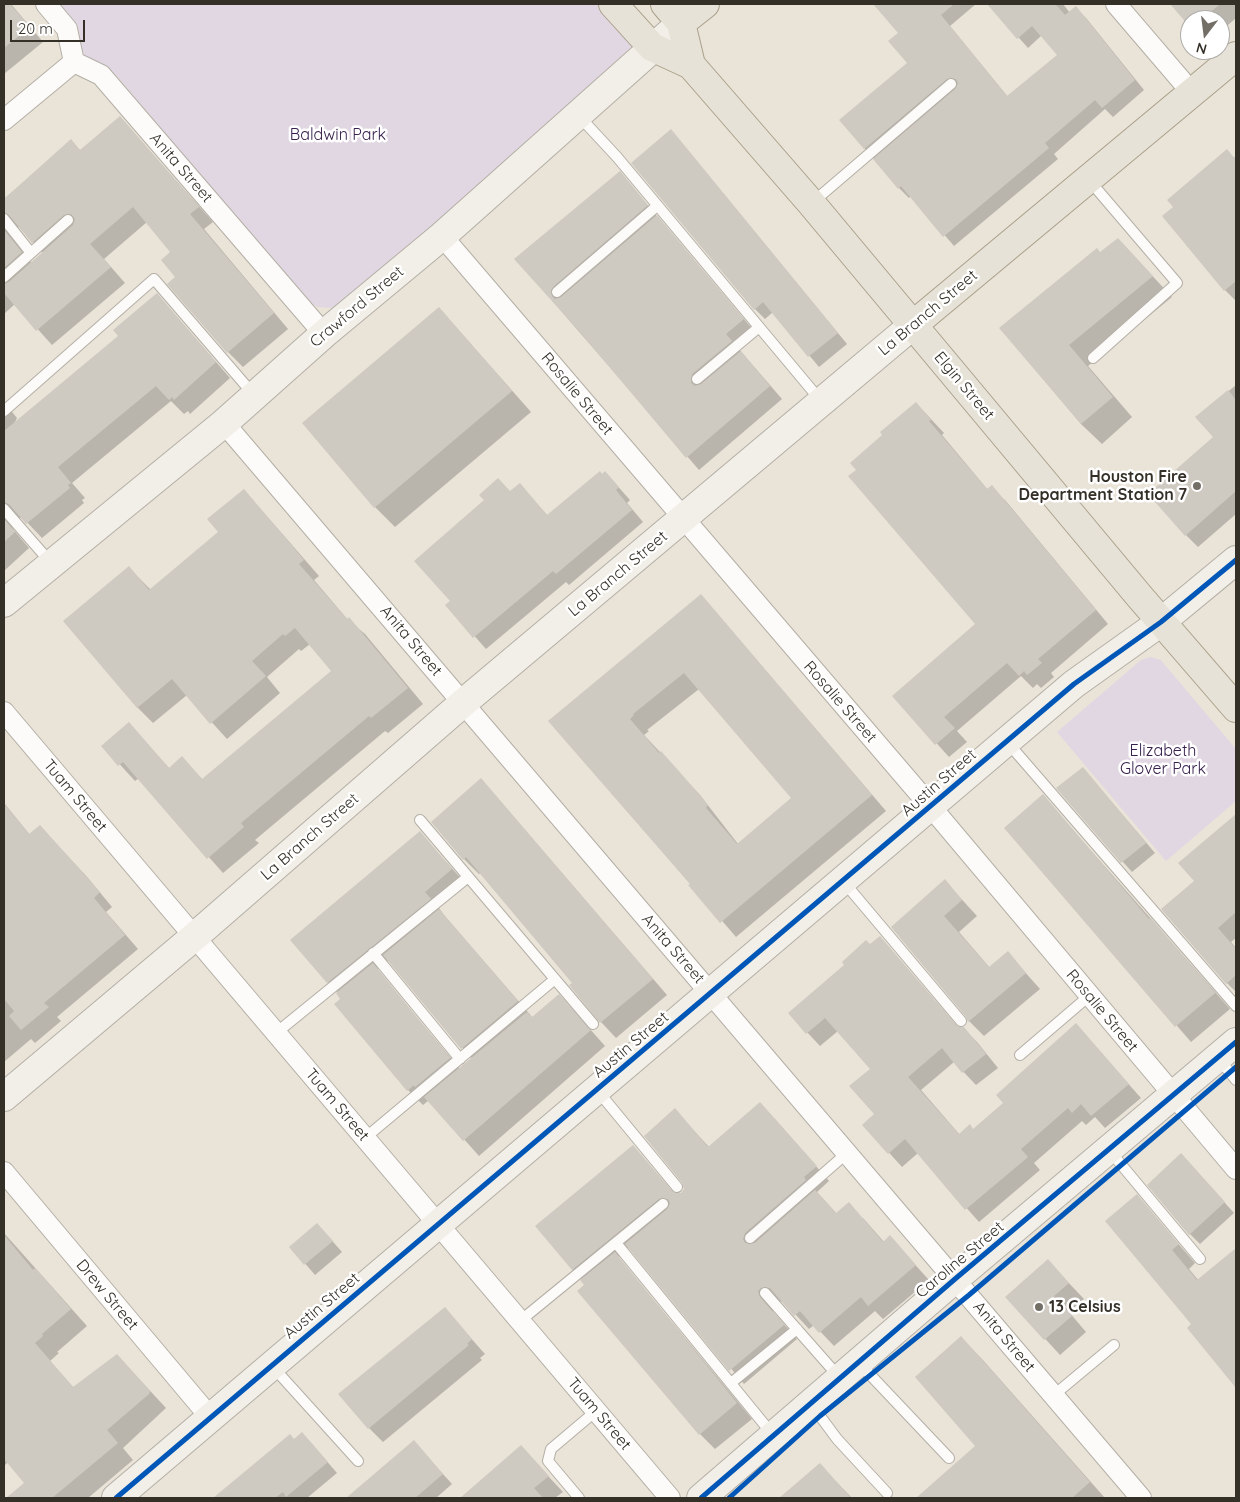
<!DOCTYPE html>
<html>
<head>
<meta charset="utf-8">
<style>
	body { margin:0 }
	#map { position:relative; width:1240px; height:1502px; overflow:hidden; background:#e9e3d8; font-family:Quicksand,sans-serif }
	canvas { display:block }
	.frame { position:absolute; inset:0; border:5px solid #343028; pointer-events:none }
	.north { position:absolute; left:1180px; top:10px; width:50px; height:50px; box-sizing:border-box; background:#fff; border:1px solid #aeaca9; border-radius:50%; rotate:195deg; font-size:14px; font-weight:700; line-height:20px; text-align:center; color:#343028 }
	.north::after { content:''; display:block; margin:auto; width:18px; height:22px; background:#736f66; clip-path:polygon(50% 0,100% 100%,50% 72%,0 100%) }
	.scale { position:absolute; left:10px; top:20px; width:75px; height:22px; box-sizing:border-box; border:2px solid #343028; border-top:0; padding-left:6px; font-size:15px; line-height:18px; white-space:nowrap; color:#343028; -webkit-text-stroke:4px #fff; paint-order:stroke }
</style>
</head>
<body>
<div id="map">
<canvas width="1240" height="1502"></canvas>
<div class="frame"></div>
<div class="north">N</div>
<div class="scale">20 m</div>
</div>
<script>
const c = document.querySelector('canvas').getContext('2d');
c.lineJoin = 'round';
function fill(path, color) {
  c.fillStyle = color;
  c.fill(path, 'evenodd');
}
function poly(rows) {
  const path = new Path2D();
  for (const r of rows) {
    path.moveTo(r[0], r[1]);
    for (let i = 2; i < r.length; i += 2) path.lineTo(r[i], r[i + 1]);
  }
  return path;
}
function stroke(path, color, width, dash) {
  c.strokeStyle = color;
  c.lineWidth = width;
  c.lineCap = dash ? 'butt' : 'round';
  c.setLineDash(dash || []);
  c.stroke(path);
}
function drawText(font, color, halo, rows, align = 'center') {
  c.font = font + ' Quicksand,sans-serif';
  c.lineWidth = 5;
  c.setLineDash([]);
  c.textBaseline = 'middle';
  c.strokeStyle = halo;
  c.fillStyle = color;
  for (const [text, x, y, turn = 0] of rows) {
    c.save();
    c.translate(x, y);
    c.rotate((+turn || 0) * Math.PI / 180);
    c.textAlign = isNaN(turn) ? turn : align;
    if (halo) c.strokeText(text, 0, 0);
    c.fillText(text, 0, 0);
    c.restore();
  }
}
fill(poly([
	[58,4,603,4,638,44,433,229,333,308,318,307,305,300,116,75,97,62,87,59,81,49,79,33],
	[1151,657,1161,660,1164,664,1236,749,1236,801,1166,861,1057,732,1141,660]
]), '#e1d7e2');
fill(poly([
	[4,4,11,4,43,42,4,74],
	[875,4,976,4,950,26,1008,97,1059,55,1042,35,1028,48,989,4,1063,4,1070,13,1076,8,1086,18,1144,90,1113,117,1105,109,1054,154,1058,159,954,246,911,196,909,198,899,188,841,121,908,63,900,33],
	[1172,4,1236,4,1236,18,1220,32,1220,20,1190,20,1190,25],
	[120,118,213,222,204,229,288,329,243,367,228,352,177,277,172,252,147,222,104,259,125,283,52,345,15,304,4,314,4,199,71,141,81,151],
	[19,227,43,253,32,263,13,239,14,229],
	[671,130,847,344,819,367,773,312,765,319,755,309,632,163],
	[1236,156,1236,301,1225,290,1234,158],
	[620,173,755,332,737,347,782,399,699,470,516,259],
	[1118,239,1172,297,1088,366,1132,417,1102,444,1081,424,1001,329],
	[157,294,230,378,190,414,188,411,184,414,171,401,72,483,85,498,82,500,84,503,42,538,23,518,15,518,12,523,13,529,29,548,4,571,4,402,17,418,14,424,119,336],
	[439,308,531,412,395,527,375,507,304,423],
	[1236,385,1236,514,1198,547,1186,535,1214,437,1197,417],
	[916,403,944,433,942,435,988,490,1005,500,1108,624,1051,673,1054,677,1041,688,1037,684,1033,688,1021,676,957,731,967,742,949,757,894,696,977,624,858,470,884,435],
	[605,472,630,500,627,503,643,522,569,585,566,582,486,649,447,605,452,601,511,493,531,497,548,516],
	[244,490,319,576,314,580,348,620,365,634,423,704,388,733,385,731,255,840,259,843,223,873,139,778,135,781,103,746,129,724,170,769,182,758,203,780,333,671,310,644,301,651,299,649,267,677,280,693,227,739,187,695,153,723,137,707,129,568,151,590,220,532],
	[701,595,886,811,736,937,550,721],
	[699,689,792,798,738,844,700,795,644,735,649,731,647,730],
	[1083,768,1155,853,1132,872,1058,789],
	[481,779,667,995,616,1038,601,1022,574,983,481,873,479,874,464,859],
	[1043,796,1230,1009,1191,1042,1006,828],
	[4,803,30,835,40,826,88,878,112,907,106,912,138,949,57,1017,61,1021,35,1043,31,1039,4,1062],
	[1236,816,1236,938,1231,942,1236,948,1236,992,1227,983,1196,881,1180,863],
	[420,833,467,885,439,908,444,915,533,1018,574,1011,605,1046,479,1156,429,1100,423,1105,408,1090,338,993,328,982],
	[389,960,472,1059,460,1069,377,970],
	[945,881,977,916,959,932,990,968,1008,953,1040,989,984,1036,969,1021,967,1016,892,927],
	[880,937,958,1027,963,1028,977,1042,998,1068,976,1085,954,1062,921,1090,960,1135,974,1130,1004,1103,1076,1025,1141,1098,1105,1128,1095,1117,1086,1125,1082,1121,1034,1163,1040,1170,979,1222,918,1153,902,1167,864,1125,876,1115,871,1069,838,1031,820,1046,790,1014],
	[675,1110,709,1147,774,1118,829,1181,817,1192,837,1214,863,1218,884,1242,890,1237,929,1280,883,1319,875,1311,834,1346,814,1325,809,1329,784,1302,775,1301,772,1306,773,1312,797,1339,744,1384,630,1247,618,1257,752,1419,715,1449,700,1434,583,1280,572,1269,633,1146,674,1193,682,1194,685,1189],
	[1191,1165,1234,1213,1200,1244,1190,1234],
	[1137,1196,1195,1263,1189,1269,1199,1281,1236,1250,1236,1386,1188,1328,1193,1324],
	[4,1233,87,1326,57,1352,59,1353,50,1361,74,1388,117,1355,166,1408,123,1448,133,1460,88,1498,8,1498,26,1483,8,1462,4,1466],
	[327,1235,342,1252,315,1275,291,1247],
	[1048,1261,1084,1299,1069,1312,1086,1332,1060,1355,1007,1297],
	[444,1308,485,1354,480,1358,482,1360,383,1442,369,1428],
	[961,1338,981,1358,1105,1498,918,1498,977,1447],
	[290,1436,294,1440,312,1444,337,1473,307,1498,216,1498],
	[414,1442,452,1484,436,1498,348,1498],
	[521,1447,563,1492,555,1498,478,1498,471,1490],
	[819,1464,852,1498,781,1498]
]), '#0003');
fill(poly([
	[4,4,10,4,30,27,4,48],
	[873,4,954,4,941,15,1007,96,1057,55,1032,26,1017,39,987,4,1058,4,1056,5,1065,15,1076,6,1135,80,1102,108,1095,100,1045,143,1049,148,943,237,901,186,898,189,873,159,955,89,958,83,956,79,947,79,864,149,839,120,907,63,888,41,898,33],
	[1170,4,1220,4,1201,20,1190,20,1190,27],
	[120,116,199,207,190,214,274,313,227,353,167,284,175,277,161,260,170,252,133,207,90,244,111,267,36,331,4,293,4,284,9,282,73,225,75,219,71,214,64,215,32,243,9,215,4,212,4,199,71,139,80,150],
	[671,129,838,333,808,357,763,302,754,310,631,163],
	[1227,149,1236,160,1236,281,1224,291,1162,216,1173,207,1167,200],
	[620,171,648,205,553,287,552,296,555,299,561,297,657,215,744,319,726,334,732,341,692,374,691,383,695,386,701,384,741,351,770,386,686,458,580,332,514,259],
	[4,230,22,252,4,268],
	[1118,238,1153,276,1069,345,1113,397,1081,424,999,328,1097,248,1100,252],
	[157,293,216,362,174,400,172,397,169,400,156,386,58,467,71,483,68,485,70,488,26,524,9,504,4,502,4,431,118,336,113,330],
	[439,307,512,391,374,508,302,423],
	[1228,390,1236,400,1236,491,1185,536,1148,494,1213,437,1195,417],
	[916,402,931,420,929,421,987,489,992,485,1096,610,1038,659,1042,663,1027,675,1024,671,1019,676,1007,663,944,717,955,728,935,745,892,696,975,624,848,476,856,470,850,463,882,435,880,432],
	[600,471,602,474,605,471,619,487,616,490,632,510,556,574,553,571,473,638,445,605,450,601,414,561,484,500,479,495,498,478,510,491,520,483,547,515],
	[244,489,304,560,299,564,347,619,349,617,408,688,371,718,369,716,241,823,244,827,207,859,123,762,118,766,101,746,129,722,169,768,182,756,202,779,331,671,295,628,285,636,283,634,252,661,266,676,210,724,172,679,137,708,63,621,129,566,149,590,218,532,207,519],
	[4,519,15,532,4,542],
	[701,594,872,795,720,923,688,885,690,884,548,721],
	[684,673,791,798,737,844,706,808,708,805,685,778,661,751,659,753,630,719,634,715,633,714],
	[1083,767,1146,843,1121,863,1056,788],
	[481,778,653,979,600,1023,569,985,572,983,466,857,463,860,431,822],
	[1043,794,1149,919,1151,918,1215,993,1175,1027,1004,828],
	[4,804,29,834,40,825,100,892,94,898,125,935,44,1003,49,1007,21,1030,9,1016,14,1011,4,999],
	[1236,814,1236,912,1218,928,1236,949,1236,975,1226,984,1161,909,1194,881,1178,863],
	[420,831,452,869,425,892,431,899,327,983,290,940],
	[945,879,962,900,944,916,989,967,1008,951,1026,973,968,1022,966,1017,891,927],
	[439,909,518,1001,461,1049,383,955],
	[880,936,956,1025,964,1027,986,1054,962,1073,942,1048,908,1077,959,1134,970,1124,973,1129,1003,1103,996,1095,1076,1023,1129,1084,1091,1116,1081,1104,1072,1113,1068,1108,1021,1149,1028,1157,965,1210,905,1139,888,1154,862,1125,874,1114,849,1086,870,1069,825,1018,806,1034,788,1013,844,965,842,962,866,940,870,944],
	[373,963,450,1058,415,1087,414,1085,407,1091,334,1004,340,999,336,993],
	[559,994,591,1030,463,1141,424,1097,527,1012,532,1017],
	[760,1102,817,1166,804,1177,806,1180,745,1233,743,1239,745,1243,755,1243,815,1190,836,1213,849,1202,883,1242,890,1235,916,1265,868,1306,861,1297,819,1333,800,1311,794,1316,770,1288,761,1288,758,1291,760,1297,784,1325,729,1371,625,1244,667,1209,670,1203,668,1199,659,1199,572,1270,535,1226,633,1145,672,1191,681,1193,684,1189,682,1183,644,1136,675,1108,708,1147],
	[1181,1153,1225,1202,1189,1235,1147,1185],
	[1137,1194,1179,1244,1172,1250,1197,1280,1236,1248,1236,1388,1187,1328,1191,1324,1105,1221],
	[317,1223,333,1241,304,1265,289,1247],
	[4,1235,33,1270,35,1268,71,1309,42,1334,43,1336,35,1343,73,1387,117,1354,150,1391,149,1394,107,1430,118,1443,52,1498,6,1498,24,1483,4,1459],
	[615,1252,737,1403,699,1435,577,1291,584,1285,580,1280],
	[1048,1259,1069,1283,1054,1296,1072,1316,1044,1340,1005,1297],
	[445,1307,472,1339,467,1344,469,1345,368,1429,338,1394],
	[961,1336,1090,1482,1072,1498,916,1498,975,1446,915,1377],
	[302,1432,328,1462,286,1497,283,1492,275,1498,213,1498,290,1434,294,1439],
	[414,1440,443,1474,415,1498,346,1498],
	[521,1445,549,1476,534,1488,543,1498,460,1498],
	[820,1463,851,1498,779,1498]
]), '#cfcac1');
const lane = poly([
	[578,115,617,157,821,401],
	[1089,180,1177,283,1093,358],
	[813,202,951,84],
	[4,219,31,253],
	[4,277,68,220],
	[557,292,657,206],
	[697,379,758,328],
	[4,411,154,279,254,395],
	[4,509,51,563],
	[1008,743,1236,1006],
	[420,820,593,1024],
	[843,881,961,1021],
	[373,953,460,1059],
	[276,1033,468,877],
	[1020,1055,1089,996],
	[1218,1058,1236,1080],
	[597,1090,677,1187],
	[365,1138,555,979],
	[1109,1150,1200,1259],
	[750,1238,847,1153],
	[616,1243,773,1435],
	[765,1293,839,1377],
	[520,1321,663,1204],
	[859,1363,949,1458],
	[273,1367,358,1461],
	[731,1383,797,1329],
	[1054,1395,1114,1345],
	[808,1407,820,1416,837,1439,887,1493],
	[579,1498,548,1461,551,1449,596,1411]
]);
const street = poly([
	[46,4,67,29,74,62,101,75,324,334],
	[1116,4,1193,94],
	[4,120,74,62],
	[442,236,931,807,1236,1169],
	[224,423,1141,1498],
	[4,712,670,1498],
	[4,1172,210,1417]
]);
const secondary = poly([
	[4,603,224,423,324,334,442,236,681,23],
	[4,1097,194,937,463,703,913,325],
	[116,1498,1074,684,1161,622,1236,560],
	[701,1498,955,1279,1236,1042]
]);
const primary = poly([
	[613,4,652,47,691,65],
	[665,4,681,23,691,65,811,203,1140,597,1236,708],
	[681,23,705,4],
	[913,325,1236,56]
]);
stroke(lane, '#b4afa6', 12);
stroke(street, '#b4afa6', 22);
stroke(secondary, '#b4afa6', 30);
stroke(primary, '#aaa08a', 30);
stroke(lane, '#fcfbf9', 10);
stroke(street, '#fcfbf9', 20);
stroke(secondary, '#f2efe8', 28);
stroke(primary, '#e7e2d7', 28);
stroke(poly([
	[116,1498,1074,684,1161,622,1236,560],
	[701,1498,955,1279,1236,1042],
	[729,1498,820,1416,969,1295,1236,1067]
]), '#0057b8', 5);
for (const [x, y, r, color] of [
	[1197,486,5,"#736f66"],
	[1039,1307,5,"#736f66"]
]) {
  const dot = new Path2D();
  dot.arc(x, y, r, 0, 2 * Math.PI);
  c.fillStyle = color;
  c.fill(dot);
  stroke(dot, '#fff', 2);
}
drawText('16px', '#37204c', '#fff', [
	["Baldwin Park",338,135],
	["Elizabeth",1163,751],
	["Glover Park",1163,769]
]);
drawText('16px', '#343028', '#fff', [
	["Anita Street",181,168,49],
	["Crawford Street",357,307,-40],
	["La Branch Street",928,313,-40],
	["Elgin Street",964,386,50],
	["Rosalie Street",577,394,50],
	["La Branch Street",618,574,-40],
	["Anita Street",411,641,50],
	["Rosalie Street",840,702,49],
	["Austin Street",939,783,-41],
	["Tuam Street",75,796,50],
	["La Branch Street",310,837,-41],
	["Anita Street",673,949,49],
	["Rosalie Street",1102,1011,50],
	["Austin Street",631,1045,-40],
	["Tuam Street",337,1105,50],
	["Caroline Street",960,1260,-40],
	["Drew Street",107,1295,50],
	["Austin Street",322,1306,-40],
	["Anita Street",1004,1337,50],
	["Tuam Street",599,1414,50]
]);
drawText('bold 16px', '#343028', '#fff', [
	["Houston Fire",1187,477],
	["Department Station 7",1187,495],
	["13 Celsius",1049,1307,"left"]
], 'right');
</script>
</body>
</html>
